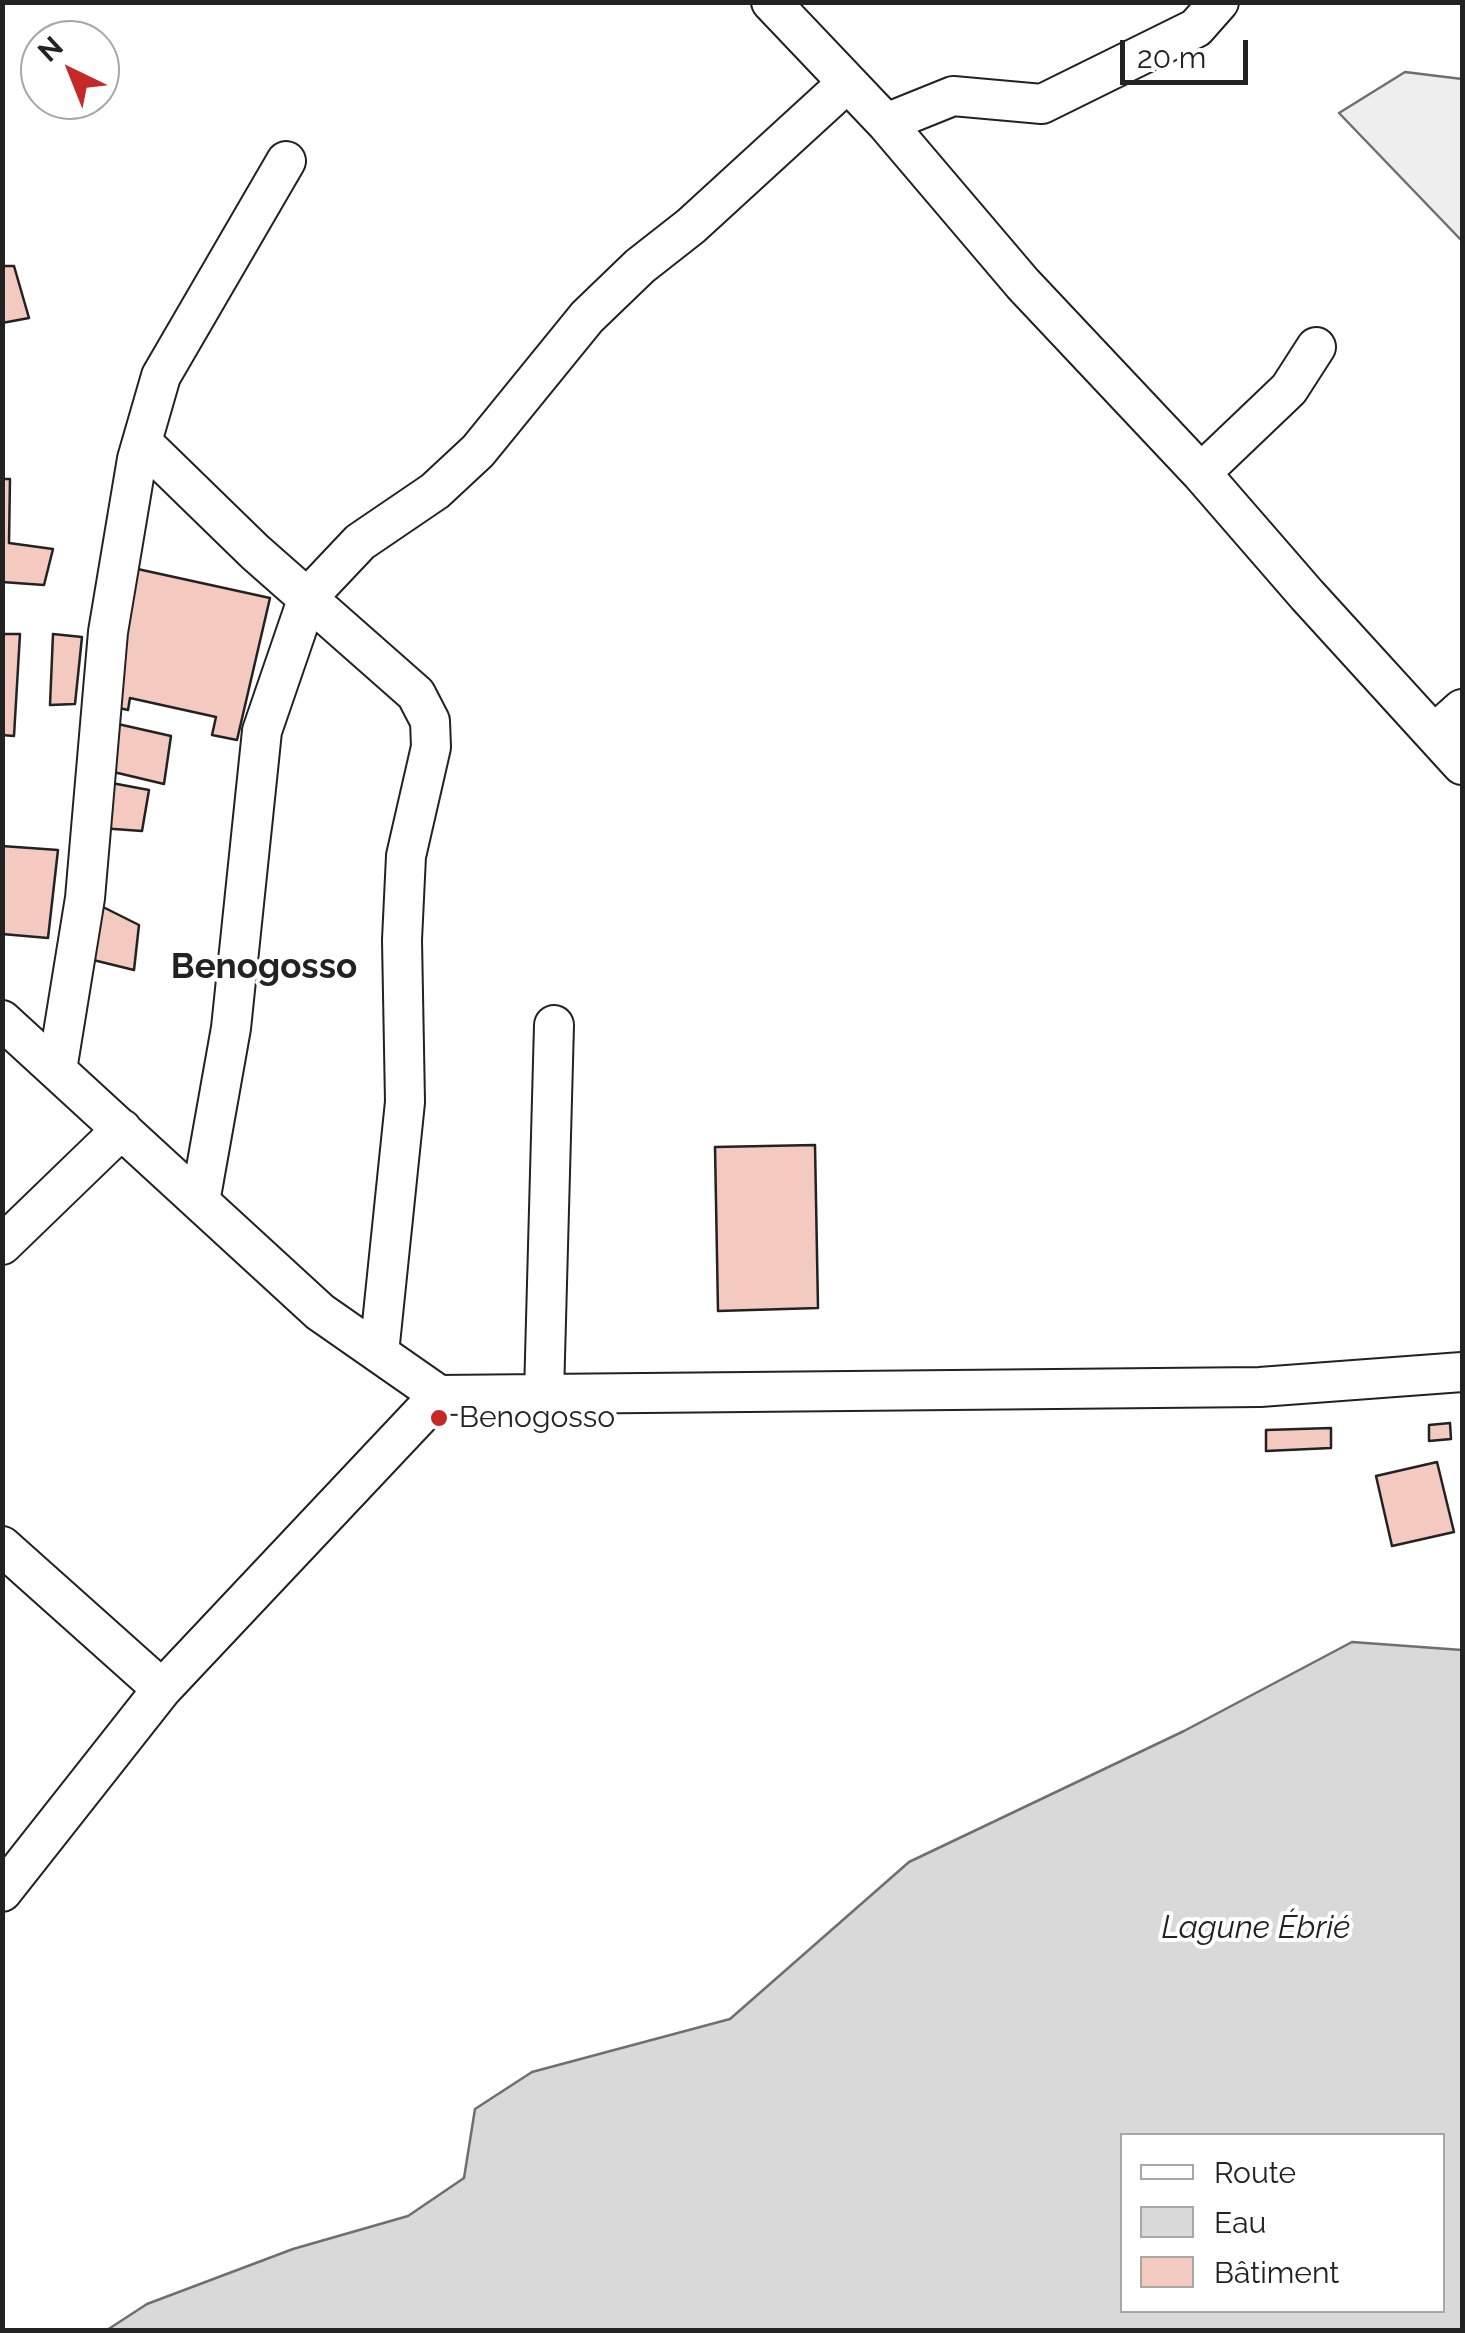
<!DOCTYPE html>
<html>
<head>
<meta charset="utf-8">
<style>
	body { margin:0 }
	#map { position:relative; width:1465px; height:2333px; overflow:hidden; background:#fff; font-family:Raleway,sans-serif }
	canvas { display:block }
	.frame { position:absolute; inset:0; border:5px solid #222; pointer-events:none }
	.legend { position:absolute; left:1120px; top:2133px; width:325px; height:180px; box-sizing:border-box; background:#fff; border:2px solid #a7a7a7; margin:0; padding:12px 18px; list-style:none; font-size:30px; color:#222 }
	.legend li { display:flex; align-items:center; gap:20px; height:50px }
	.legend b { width:50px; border:2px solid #a7a7a7 }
	.north { position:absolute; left:20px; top:20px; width:100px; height:100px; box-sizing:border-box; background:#fff; border:2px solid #a7a7a7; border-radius:50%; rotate:317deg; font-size:28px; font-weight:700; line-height:40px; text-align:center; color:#222 }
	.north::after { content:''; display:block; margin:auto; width:35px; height:45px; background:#c62828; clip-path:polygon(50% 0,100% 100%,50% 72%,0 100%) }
	.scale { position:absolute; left:1120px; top:40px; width:128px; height:45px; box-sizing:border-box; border:5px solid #222; border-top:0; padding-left:12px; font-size:30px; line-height:35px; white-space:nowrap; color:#222; -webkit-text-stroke:8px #fff; paint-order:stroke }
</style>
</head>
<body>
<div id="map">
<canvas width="1465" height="2333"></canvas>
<div class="frame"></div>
<ul class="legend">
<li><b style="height:12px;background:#fff"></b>Route</li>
<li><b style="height:28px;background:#d9d9d9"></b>Eau</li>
<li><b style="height:28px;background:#f3c9c0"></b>Bâtiment</li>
</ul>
<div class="north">N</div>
<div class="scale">20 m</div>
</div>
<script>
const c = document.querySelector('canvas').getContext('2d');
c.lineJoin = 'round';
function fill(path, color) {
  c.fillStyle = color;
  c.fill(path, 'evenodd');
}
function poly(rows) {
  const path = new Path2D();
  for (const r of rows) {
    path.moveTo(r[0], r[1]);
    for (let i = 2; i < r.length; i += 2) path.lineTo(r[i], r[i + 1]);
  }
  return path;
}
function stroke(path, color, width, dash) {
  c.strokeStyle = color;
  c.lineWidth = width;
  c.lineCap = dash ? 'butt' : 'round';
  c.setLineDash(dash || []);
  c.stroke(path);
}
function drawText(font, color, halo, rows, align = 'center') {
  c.font = font + ' Raleway,sans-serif';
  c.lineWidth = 8;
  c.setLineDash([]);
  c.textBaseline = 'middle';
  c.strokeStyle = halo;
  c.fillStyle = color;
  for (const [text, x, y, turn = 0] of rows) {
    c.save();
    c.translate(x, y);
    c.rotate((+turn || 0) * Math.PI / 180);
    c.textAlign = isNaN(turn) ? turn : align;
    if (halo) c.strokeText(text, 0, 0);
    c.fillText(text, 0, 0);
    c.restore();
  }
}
const green = poly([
	[1405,72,1462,79,1462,241,1339,113,1405,72]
]);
fill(green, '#eee');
stroke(green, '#6f6f6f', 2.5);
const water = poly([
	[1352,1642,1462,1650,1462,2330,107,2330,147,2304,293,2249,408,2216,464,2178,475,2109,532,2072,730,2019,909,1862,1184,1731,1352,1642],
	[1122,2136,1442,2136,1442,2310,1122,2310,1122,2136]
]);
fill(water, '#d9d9d9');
stroke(water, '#6f6f6f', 2.5);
const building = poly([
	[2,266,14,266,29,318,2,323,2,266],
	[2,479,10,479,9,543,53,549,44,585,2,582,2,479],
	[133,568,270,598,237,740,212,735,216,717,130,698,128,710,102,704,133,568],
	[2,634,20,634,14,736,2,735,2,634],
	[53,634,82,637,75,704,50,705,53,634],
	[109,722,171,736,164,784,101,769,109,722],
	[101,781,149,790,142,831,100,828,101,781],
	[2,846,58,850,48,938,2,934,2,846],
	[85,898,139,925,134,970,85,958,85,898],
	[815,1145,818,1308,718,1311,715,1147,815,1145],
	[1450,1423,1451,1439,1429,1441,1429,1425,1450,1423],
	[1331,1428,1331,1448,1266,1451,1266,1430,1331,1428],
	[1437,1462,1454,1532,1392,1546,1376,1476,1437,1462]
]);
fill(building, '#f3c9c0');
stroke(building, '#222', 2.5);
const street = poly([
	[771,2,886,123,1023,284,1201,473,1307,595,1462,765],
	[886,123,953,96,1042,104,1196,28,1219,2],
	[142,442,255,552,416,694,430,721,431,747,406,856,402,940,405,1102,379,1353],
	[1201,473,1289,389,1316,347],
	[1434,734,1462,709],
	[2,1020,320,1312,439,1395,1260,1387,1462,1372],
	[57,1070,85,898,108,632,137,459,161,376,286,161],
	[200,1202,231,1028,262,731,308,597,360,542,435,491,478,451,587,317,640,266,691,226,846,84],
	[2,1245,122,1129],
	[544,1394,554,1025],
	[2,1546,162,1689],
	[2,1892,162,1689,439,1395]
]);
stroke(street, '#222', 42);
stroke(street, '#fff', 38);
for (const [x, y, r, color] of [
	[439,1418,10,"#c62828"]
]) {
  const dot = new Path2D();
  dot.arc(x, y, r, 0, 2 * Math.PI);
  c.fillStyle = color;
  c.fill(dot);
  stroke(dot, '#fff', 4);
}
drawText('30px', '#222', '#fff', [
	["Benogosso",459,1418]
], 'left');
drawText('italic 32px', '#222', '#fff', [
	["Lagune Ébrié",1256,1928]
]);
drawText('bold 35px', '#222', '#fff', [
	["Benogosso",264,967]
]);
</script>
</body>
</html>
